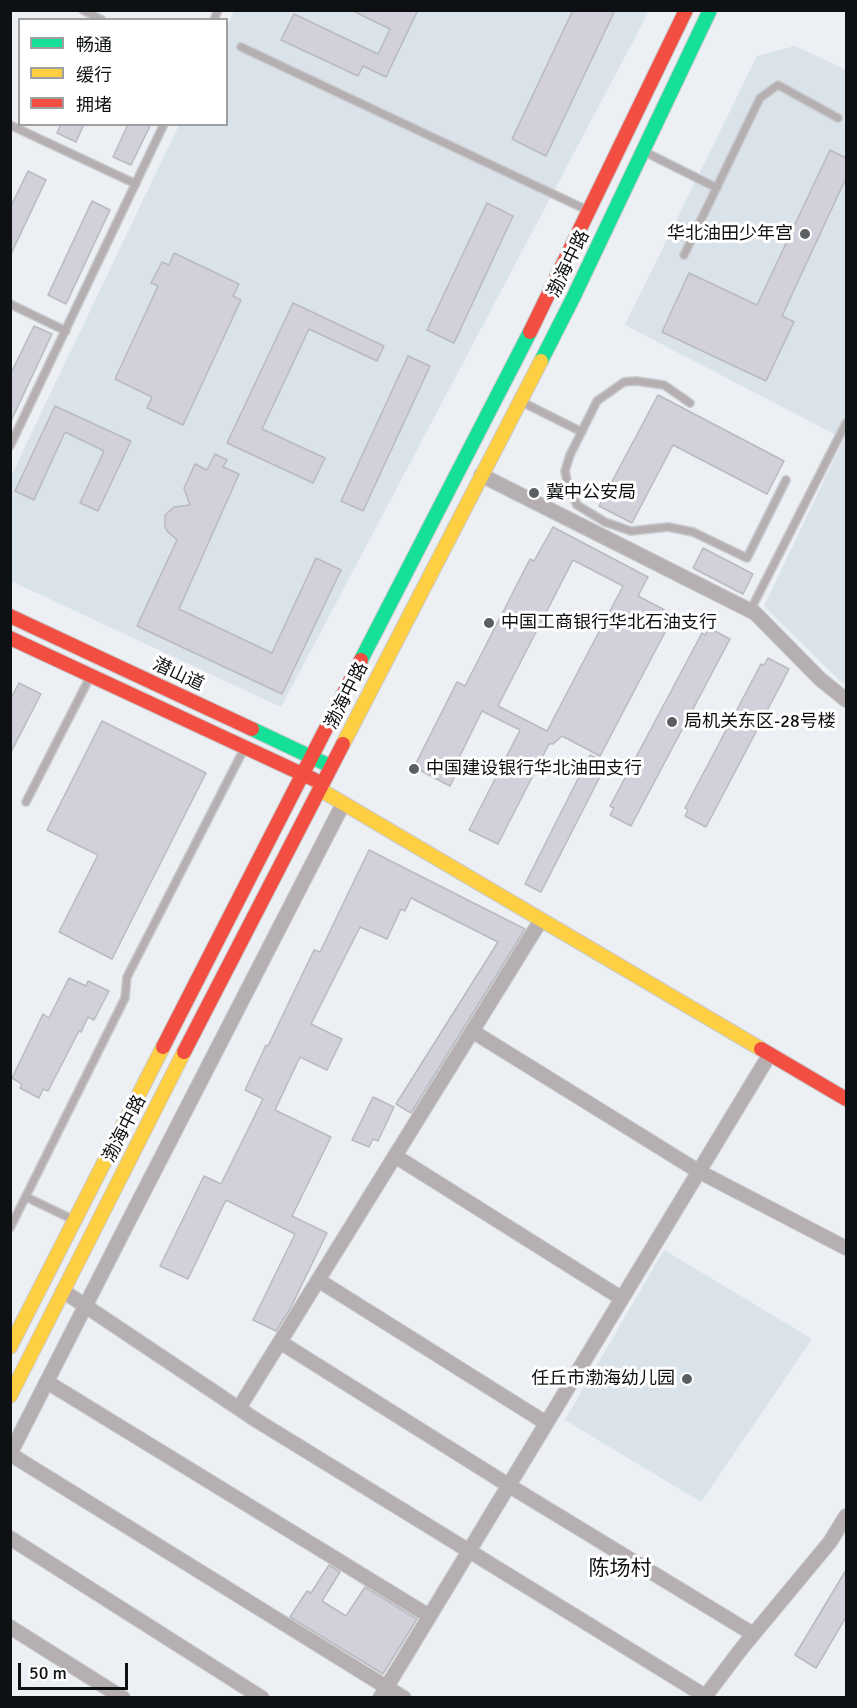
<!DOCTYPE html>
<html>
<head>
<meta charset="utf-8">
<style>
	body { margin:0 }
	#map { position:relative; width:857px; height:1708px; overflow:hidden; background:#eceff3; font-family:Signika,"Noto Sans SC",sans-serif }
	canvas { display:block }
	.frame { position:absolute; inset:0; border:12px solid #0e1113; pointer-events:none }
	.legend { position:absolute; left:18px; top:18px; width:210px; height:108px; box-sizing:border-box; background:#fff; border:2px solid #9fa0a1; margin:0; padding:8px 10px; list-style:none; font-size:18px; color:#0e1113 }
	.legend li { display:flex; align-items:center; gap:12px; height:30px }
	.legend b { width:30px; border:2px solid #9fa0a1 }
	.scale { position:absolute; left:18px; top:1663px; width:110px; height:27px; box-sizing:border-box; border:3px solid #0e1113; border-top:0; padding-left:8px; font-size:18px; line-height:21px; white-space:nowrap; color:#0e1113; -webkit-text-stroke:4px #fff; paint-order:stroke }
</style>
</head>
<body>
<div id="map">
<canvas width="857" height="1708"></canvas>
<div class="frame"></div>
<ul class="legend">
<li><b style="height:8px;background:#16e098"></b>畅通</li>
<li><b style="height:8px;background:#ffcf43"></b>缓行</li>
<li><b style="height:8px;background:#f24e42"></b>拥堵</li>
</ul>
<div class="scale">50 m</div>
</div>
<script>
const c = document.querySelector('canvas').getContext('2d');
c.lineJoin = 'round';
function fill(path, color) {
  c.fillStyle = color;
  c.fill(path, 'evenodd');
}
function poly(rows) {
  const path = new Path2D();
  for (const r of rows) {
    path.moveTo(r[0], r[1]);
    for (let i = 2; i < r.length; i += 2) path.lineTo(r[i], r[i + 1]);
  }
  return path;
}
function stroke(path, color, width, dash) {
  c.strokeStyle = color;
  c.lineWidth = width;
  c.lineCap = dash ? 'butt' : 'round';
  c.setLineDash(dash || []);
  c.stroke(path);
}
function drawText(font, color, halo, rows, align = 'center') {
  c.font = font + ' Signika,"Noto Sans SC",sans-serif';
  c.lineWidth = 6;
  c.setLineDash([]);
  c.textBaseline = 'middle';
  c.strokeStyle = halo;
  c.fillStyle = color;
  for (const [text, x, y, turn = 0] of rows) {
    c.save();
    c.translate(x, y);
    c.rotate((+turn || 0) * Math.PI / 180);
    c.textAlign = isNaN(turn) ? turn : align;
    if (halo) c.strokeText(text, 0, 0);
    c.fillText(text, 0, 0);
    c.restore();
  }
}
fill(poly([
	[234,11,649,11,281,707,11,581,10,478,179,125,226,124,227,26],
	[795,46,846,70,846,684,841,682,764,606,844,439,625,325,757,56],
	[664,1250,812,1339,701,1502,565,1420]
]), '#dae2ea');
const building = poly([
	[351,10,418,10,386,77,363,66,358,76,281,40,294,14,378,54,390,29,351,10],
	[573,10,615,10,546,156,512,139,573,10],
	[61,124,84,124,76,142,57,133,61,124],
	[128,124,151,124,131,165,113,157,128,124],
	[830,150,846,158,846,178,782,316,794,322,766,381,662,332,689,273,757,305,830,150],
	[28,171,46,180,10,256,10,208,28,171],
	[92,201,110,210,66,304,48,295,92,201],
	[487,203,513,216,454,343,427,330,487,203],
	[174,253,239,284,233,296,241,300,183,425,147,408,152,397,115,379,158,286,151,283,162,262,169,265,174,253],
	[293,303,384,346,377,361,309,329,262,429,325,458,313,483,227,443,293,303],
	[34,326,52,334,10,423,10,375,34,326],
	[408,356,430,366,363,511,341,501,408,356],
	[658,395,784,461,767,494,673,445,632,523,599,506,658,395],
	[55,406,131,441,98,511,80,503,104,451,65,432,34,500,15,491,55,406],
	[215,454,227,460,223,467,239,474,179,609,272,653,316,558,341,570,282,694,137,626,177,540,168,532,165,527,165,515,174,507,190,505,184,488,195,464,207,470,215,454],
	[553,527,648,577,638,596,674,615,600,756,562,736,553,744,549,744,498,844,469,830,520,730,482,711,456,764,460,766,450,786,414,767,457,682,465,686,530,559,534,561,553,527],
	[573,560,623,586,547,731,498,706,573,560],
	[703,548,753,574,743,594,693,568,703,548],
	[709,628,730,639,631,826,610,815,614,808,610,806,702,633,705,635,709,628],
	[768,658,789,669,706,827,685,816,688,810,685,808,761,664,764,665,768,658],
	[19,683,41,694,10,754,10,700,19,683],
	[102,721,206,773,112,959,59,932,98,855,47,830,102,721],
	[590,755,607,763,541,892,525,884,590,755],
	[369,850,525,929,411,1113,396,1104,498,942,411,898,405,911,401,909,387,939,360,927,311,1024,342,1039,327,1070,300,1057,275,1110,331,1137,292,1216,327,1233,291,1307,276,1331,253,1320,295,1234,226,1200,188,1279,160,1266,204,1176,221,1184,263,1099,245,1090,266,1045,268,1046,314,950,320,952,369,850],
	[69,978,86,986,88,981,109,991,94,1020,88,1017,81,1032,79,1031,48,1091,43,1089,39,1098,20,1088,22,1084,12,1078,43,1014,49,1018,69,978],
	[373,1097,394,1107,378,1141,373,1139,369,1147,352,1140,373,1097],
	[329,1565,340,1572,322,1601,346,1616,365,1587,417,1619,383,1674,290,1617,307,1591,311,1593,329,1565],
	[846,1570,846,1617,816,1668,795,1655,846,1570]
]);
fill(building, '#d2d0da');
stroke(building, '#b9babe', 1.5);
const lane = poly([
	[83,10,102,20],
	[214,20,218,10],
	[241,47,587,210],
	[10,125,136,184],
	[647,153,717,188],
	[684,255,760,98,778,85,838,118],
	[10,304,66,331],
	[522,402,582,432],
	[690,403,664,385,636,381,624,382,597,401,570,455,565,471,568,486,577,505,605,522,631,531,668,527,693,532,747,558,786,480],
	[10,446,164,124],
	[750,611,846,423],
	[26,802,90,677],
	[26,1197,72,1219],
	[10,1228,125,998,127,977,244,749]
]);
const street = poly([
	[481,475,755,613,820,679,846,700],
	[343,804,124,1230,10,1454,404,1698],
	[472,1031,698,1171,846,1248],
	[395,1156,621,1298],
	[318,1280,546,1423],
	[63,1291,256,1420,705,1696],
	[280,1342,508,1485,753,1634],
	[47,1382,429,1616],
	[239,1408,541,920],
	[10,1538,262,1698],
	[10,1627,123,1698],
	[380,1698,770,1054],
	[704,1698,742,1648,830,1542,846,1516]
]);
const fast = poly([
	[541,361,573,298,710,10],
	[361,660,530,332],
	[252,729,326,764]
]);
const slow = poly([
	[343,744,541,361],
	[319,789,761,1049],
	[10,1347,163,1047],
	[10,1396,184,1052]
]);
const jam = poly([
	[530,332,686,10],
	[10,616,252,729],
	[10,638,315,780],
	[163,1047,361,660],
	[761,1049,846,1099],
	[184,1052,343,744]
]);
stroke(lane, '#c9cbce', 10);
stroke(street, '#c9cbce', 16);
stroke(fast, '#c9cbce', 16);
stroke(slow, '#c9cbce', 16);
stroke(jam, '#c9cbce', 16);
stroke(lane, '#b6afb2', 7);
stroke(street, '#b6afb2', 14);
stroke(fast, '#16e098', 14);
stroke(slow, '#ffcf43', 14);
stroke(jam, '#f24e42', 14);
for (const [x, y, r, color] of [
	[805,234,6,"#5c5f61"],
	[534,493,6,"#5c5f61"],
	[489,623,6,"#5c5f61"],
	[672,722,6,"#5c5f61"],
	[414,769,6,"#5c5f61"],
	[687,1379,6,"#5c5f61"]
]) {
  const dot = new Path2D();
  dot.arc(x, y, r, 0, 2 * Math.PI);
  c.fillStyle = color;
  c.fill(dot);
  stroke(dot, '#fff', 2);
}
drawText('18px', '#0e1113', '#fff', [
	["华北油田少年宫",793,234,"right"],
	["冀中公安局",546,493],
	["中国工商银行华北石油支行",501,623],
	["局机关东区-28号楼",684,722],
	["中国建设银行华北油田支行",426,769],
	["任丘市渤海幼儿园",675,1379,"right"]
], 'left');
drawText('18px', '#0e1113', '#fff', [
	["渤海中路",569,264,-64],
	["潜山道",178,675,25],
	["渤海中路",347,696,-63],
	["渤海中路",125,1129,-63]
]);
drawText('21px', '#0e1113', '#fff', [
	["陈场村",620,1569]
]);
</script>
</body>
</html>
